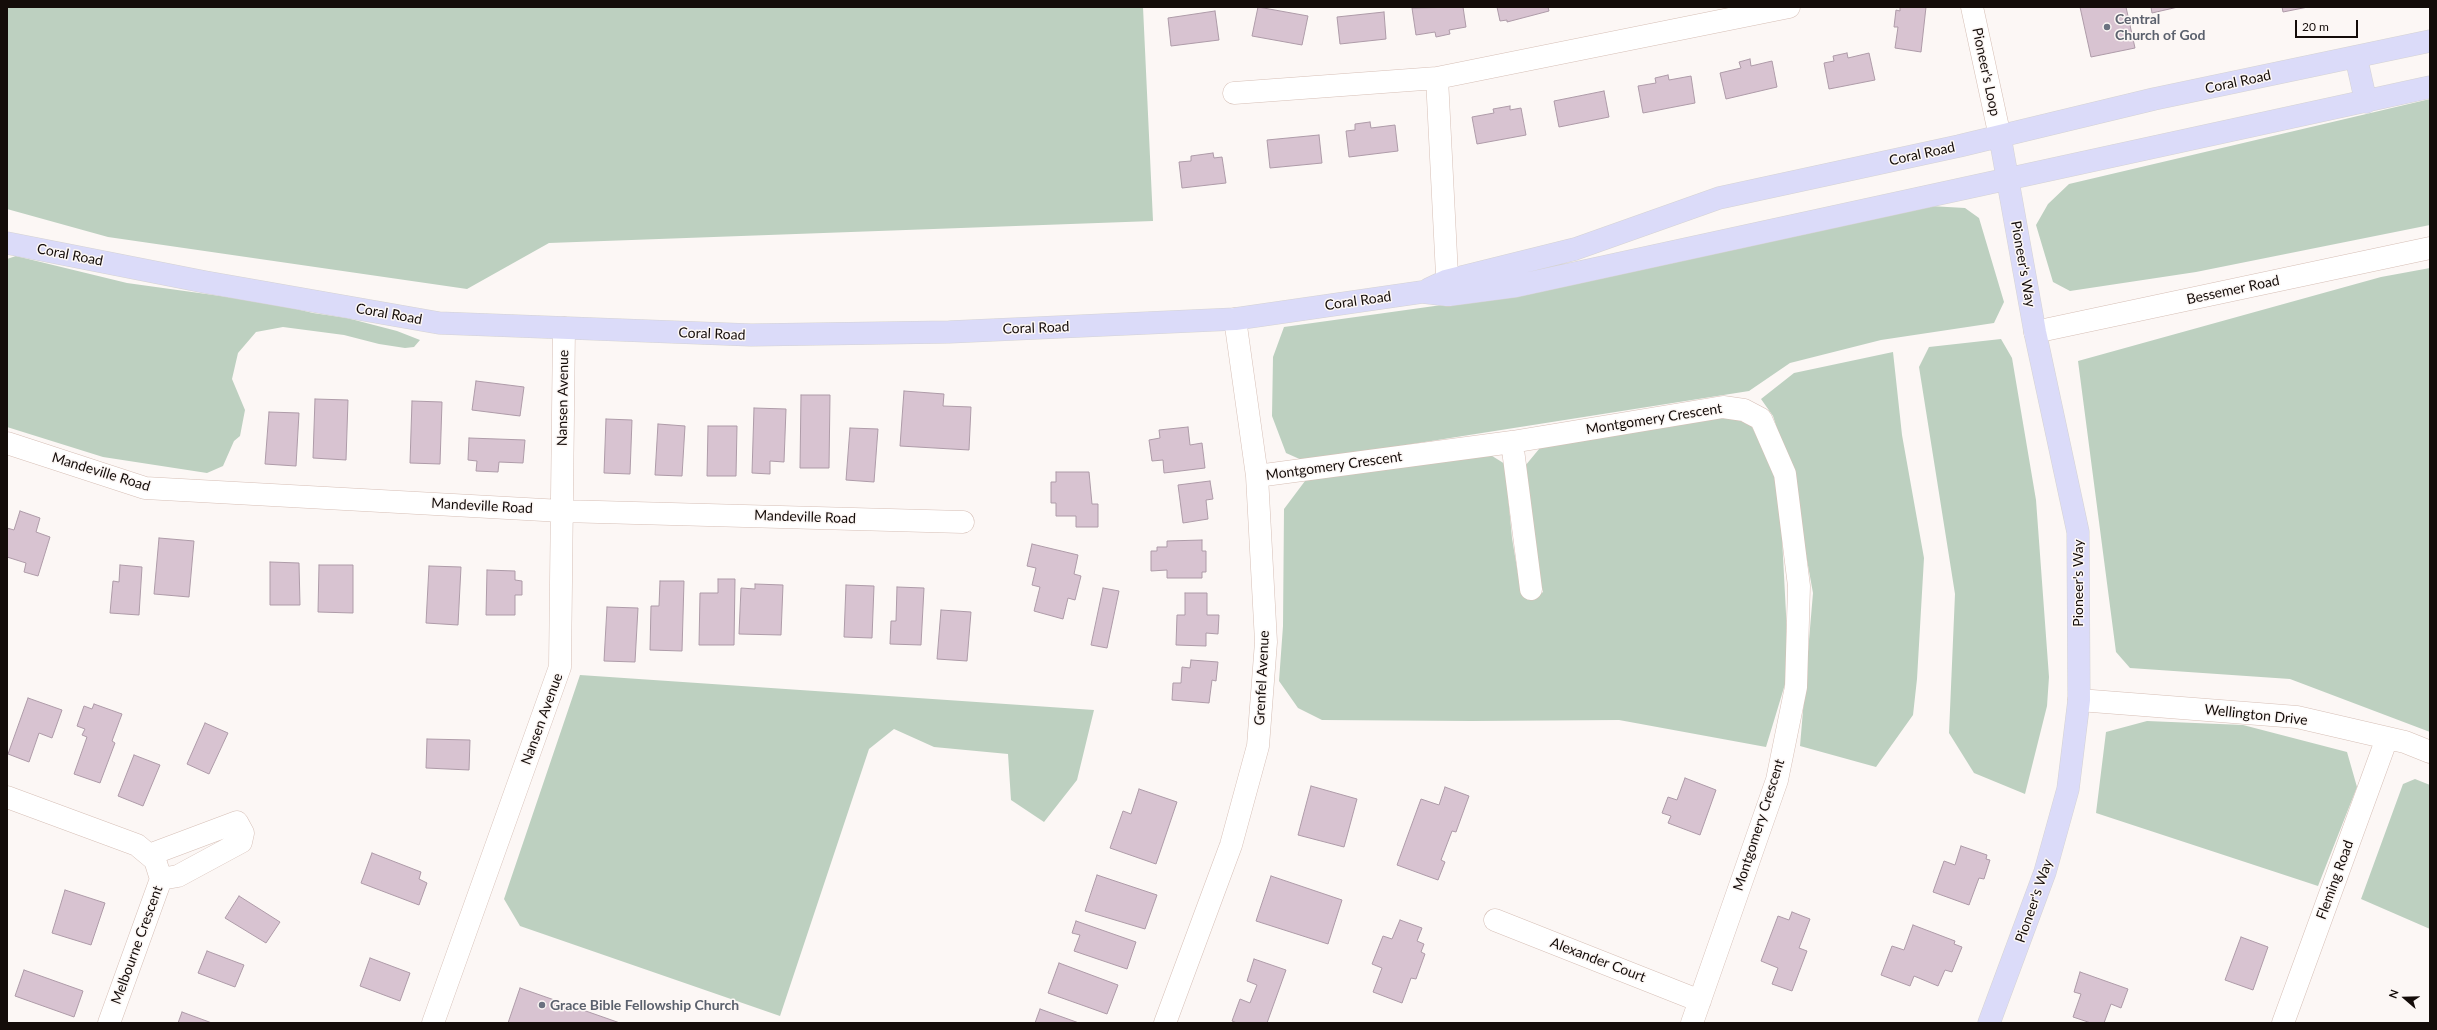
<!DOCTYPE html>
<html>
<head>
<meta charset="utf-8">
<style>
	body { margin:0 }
	#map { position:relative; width:2437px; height:1030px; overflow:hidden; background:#fcf7f5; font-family:Lato,sans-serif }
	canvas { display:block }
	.frame { position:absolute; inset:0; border:8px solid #140c09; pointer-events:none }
	.north { position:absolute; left:2385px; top:978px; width:40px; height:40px; -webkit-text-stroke:3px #fcf7f5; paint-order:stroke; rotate:290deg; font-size:11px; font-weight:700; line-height:16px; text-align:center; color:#140c09 }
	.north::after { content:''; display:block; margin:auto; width:14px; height:18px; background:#140c09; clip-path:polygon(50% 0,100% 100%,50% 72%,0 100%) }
	.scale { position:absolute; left:2295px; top:20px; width:63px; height:18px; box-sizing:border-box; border:2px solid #140c09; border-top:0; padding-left:5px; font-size:12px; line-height:14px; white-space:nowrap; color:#140c09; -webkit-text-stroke:3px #fcf7f5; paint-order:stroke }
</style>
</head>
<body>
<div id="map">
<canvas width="2437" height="1030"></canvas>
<div class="frame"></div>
<div class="north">N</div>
<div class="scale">20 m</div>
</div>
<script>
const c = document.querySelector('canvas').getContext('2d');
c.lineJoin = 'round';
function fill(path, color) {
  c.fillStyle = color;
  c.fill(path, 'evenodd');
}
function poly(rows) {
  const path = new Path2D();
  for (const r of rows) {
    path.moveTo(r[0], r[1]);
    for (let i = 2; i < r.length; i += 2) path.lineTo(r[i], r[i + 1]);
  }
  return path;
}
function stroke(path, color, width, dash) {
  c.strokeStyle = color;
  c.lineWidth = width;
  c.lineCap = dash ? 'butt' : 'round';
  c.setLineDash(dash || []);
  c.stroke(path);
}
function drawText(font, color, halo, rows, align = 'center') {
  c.font = font + ' Lato,sans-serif';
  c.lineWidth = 3;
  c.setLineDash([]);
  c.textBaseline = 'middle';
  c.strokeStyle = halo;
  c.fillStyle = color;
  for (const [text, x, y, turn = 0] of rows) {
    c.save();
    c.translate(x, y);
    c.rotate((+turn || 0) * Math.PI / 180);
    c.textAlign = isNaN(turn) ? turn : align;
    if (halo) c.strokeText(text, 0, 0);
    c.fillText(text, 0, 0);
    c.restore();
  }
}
fill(poly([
	[7,7,1143,7,1153,221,549,243,467,289,108,237,7,209],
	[2430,99,2430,225,2196,272,2070,291,2053,282,2036,225,2048,204,2069,184],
	[1930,206,1965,208,1979,218,2004,302,1994,323,1881,340,1790,363,1749,391,1304,461,1286,453,1272,416,1273,357,1284,327,1449,304],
	[16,256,127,283,271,303,313,313,347,318,397,331,420,340,414,347,405,348,379,344,344,335,283,327,256,332,238,353,232,379,245,410,240,436,234,441,223,466,207,473,103,457,7,427,7,259],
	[2430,268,2430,732,2290,679,2130,668,2116,652,2078,361,2381,277],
	[2001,339,2012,358,2036,500,2049,677,2047,706,2025,794,1974,773,1949,733,1955,594,1919,367,1929,347],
	[1893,352,1902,435,1924,558,1917,679,1913,715,1876,767,1800,746,1813,593,1791,472,1773,416,1761,399,1794,373],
	[1722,410,1749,421,1779,480,1789,671,1766,747,1619,720,1472,721,1322,720,1298,708,1279,681,1283,626,1284,509,1308,477,1489,454,1505,464,1512,538,1519,580,1533,599,1543,592,1530,536,1525,466,1544,443],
	[580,675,1094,710,1077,780,1044,822,1011,800,1008,754,934,747,894,729,869,749,780,1016,520,926,504,899],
	[2147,721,2243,725,2347,752,2357,787,2318,886,2096,813,2106,732],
	[2415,779,2430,785,2430,929,2361,899,2403,784]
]), '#bdd0c0');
const building = poly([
	[1258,7,1308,16,1302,45,1252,36,1258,7],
	[1463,7,1466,27,1449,30,1450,34,1436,37,1435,32,1416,35,1412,8,1463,7],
	[1497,7,1548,7,1549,11,1507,22,1507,20,1500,21,1497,7],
	[1900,7,1926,7,1921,52,1895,48,1898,27,1894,27,1896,10,1900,11,1900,7],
	[2080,7,2126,7,2135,48,2091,57,2080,7],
	[2151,7,2178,7,2152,13,2151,7],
	[2282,7,2308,7,2283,12,2282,7],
	[1215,11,1219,40,1171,46,1168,18,1215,11],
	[1384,12,1386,39,1340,44,1337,17,1384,12],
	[1847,53,1848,58,1869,53,1875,80,1829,89,1824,63,1834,61,1833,56,1847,53],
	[1750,59,1751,66,1772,61,1777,87,1726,99,1720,73,1741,68,1739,62,1750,59],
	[1668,75,1669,80,1691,76,1695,103,1643,113,1638,86,1656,83,1655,78,1668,75],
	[1604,91,1609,117,1559,127,1554,101,1604,91],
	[1510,106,1510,110,1521,108,1526,135,1477,144,1472,117,1494,113,1493,109,1510,106],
	[1370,122,1371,128,1395,125,1398,151,1349,157,1346,131,1355,130,1355,124,1370,122],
	[1319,135,1322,163,1270,168,1267,140,1319,135],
	[1213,153,1214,158,1222,157,1226,183,1182,188,1179,162,1191,161,1191,156,1213,153],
	[476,381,524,387,520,416,472,410,476,381],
	[904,391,944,394,943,406,971,407,969,450,900,446,904,391],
	[801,395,830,395,829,468,800,468,801,395],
	[315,399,348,400,346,460,313,458,315,399],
	[412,401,442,402,440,464,410,463,412,401],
	[754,408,786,409,784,462,770,461,770,474,752,473,754,408],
	[269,412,299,413,296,466,265,464,269,412],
	[606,419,632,420,630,474,604,473,606,419],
	[658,424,685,426,682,476,655,475,658,424],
	[708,426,737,426,736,476,707,476,708,426],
	[1188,427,1190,445,1202,443,1205,468,1164,473,1163,460,1152,461,1149,440,1160,438,1159,430,1188,427],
	[850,428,878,429,874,482,846,480,850,428],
	[469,438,525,440,523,463,499,462,498,472,476,471,477,461,468,460,469,438],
	[1056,472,1089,472,1092,504,1098,504,1098,527,1076,527,1076,516,1056,516,1056,503,1051,503,1051,482,1056,482,1056,472],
	[1210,481,1213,499,1206,500,1208,519,1183,523,1178,485,1210,481],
	[20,511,40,518,36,532,50,537,38,576,24,572,26,563,7,557,7,528,14,530,20,511],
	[159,538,194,541,189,597,154,594,159,538],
	[1202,540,1202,551,1206,551,1206,572,1202,572,1202,578,1167,578,1167,570,1151,571,1151,551,1157,551,1157,547,1167,547,1167,541,1202,540],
	[1032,544,1078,555,1074,574,1081,576,1075,600,1068,598,1063,619,1034,611,1040,587,1032,585,1036,568,1027,566,1032,544],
	[270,562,299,563,300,605,270,605,270,562],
	[120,565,142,567,139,615,110,613,113,581,119,582,120,565],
	[319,565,353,565,353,613,318,612,319,565],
	[429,566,461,567,458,625,426,623,429,566],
	[487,570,515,571,515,580,522,581,522,595,515,595,515,615,486,615,487,570],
	[718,579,735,579,734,645,699,645,700,593,718,593,718,579],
	[660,581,684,581,682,651,650,650,651,606,659,606,660,581],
	[755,584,783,585,781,635,739,634,741,588,755,589,755,584],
	[846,585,874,586,872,638,844,637,846,585],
	[897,587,924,588,921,645,890,644,891,621,896,621,897,587],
	[1103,588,1119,591,1107,648,1091,645,1103,588],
	[1185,593,1207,593,1207,615,1219,615,1218,634,1206,633,1206,646,1176,645,1177,615,1185,615,1185,593],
	[607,607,638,608,635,662,604,661,607,607],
	[941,610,971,612,967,661,937,659,941,610],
	[1191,660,1218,662,1216,681,1212,680,1209,703,1172,700,1173,683,1181,683,1182,667,1190,668,1191,660],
	[28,698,62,710,52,738,39,733,29,762,8,754,28,698],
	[94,704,122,714,112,741,115,743,100,783,74,774,87,737,82,735,85,729,77,726,84,706,92,709,94,704],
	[205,723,228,733,209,774,187,764,205,723],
	[427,739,470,740,469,770,426,768,427,739],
	[134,755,160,765,143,806,118,796,134,755],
	[1685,778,1716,790,1700,835,1668,823,1671,816,1662,813,1668,797,1677,800,1685,778],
	[1311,786,1357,799,1344,847,1298,835,1311,786],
	[1445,787,1469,796,1456,832,1452,831,1441,860,1445,862,1438,880,1397,865,1421,799,1439,805,1445,787],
	[1139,789,1177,802,1156,864,1110,848,1123,811,1131,814,1139,789],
	[1961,846,1987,855,1986,859,1990,860,1984,879,1979,878,1969,905,1933,892,1944,861,1955,865,1961,846],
	[372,853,421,872,419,879,427,883,419,905,361,883,372,853],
	[1097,875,1157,895,1145,929,1085,911,1097,875],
	[1271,876,1342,900,1328,944,1256,921,1271,876],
	[65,890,105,903,91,945,52,933,65,890],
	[239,896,280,922,266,943,225,918,239,896],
	[1792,912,1810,919,1799,948,1807,951,1792,991,1772,984,1778,968,1761,961,1778,916,1789,920,1792,912],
	[1400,920,1422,928,1417,941,1424,944,1421,952,1425,954,1416,979,1411,978,1402,1003,1373,992,1382,968,1372,964,1383,936,1392,939,1400,920],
	[1076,921,1136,942,1127,969,1074,951,1080,935,1072,933,1076,921],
	[1913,925,1955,941,1954,944,1962,947,1952,972,1945,970,1938,986,1914,976,1910,986,1881,975,1892,946,1904,950,1913,925],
	[2241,937,2268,947,2253,990,2225,980,2241,937],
	[207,951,244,965,235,987,198,973,207,951],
	[370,958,410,973,400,1001,360,986,370,958],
	[1254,959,1286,970,1267,1023,1237,1023,1232,1021,1240,999,1250,1003,1257,985,1247,981,1254,959],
	[1059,963,1118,985,1107,1014,1048,993,1059,963],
	[24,970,83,991,74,1017,15,996,24,970],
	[2080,972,2128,989,2121,1008,2111,1004,2104,1023,2091,1023,2073,1017,2081,994,2074,992,2080,972],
	[520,988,620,1023,508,1023,520,988],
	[1040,1009,1079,1023,1035,1023,1040,1009],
	[182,1012,212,1023,178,1023,182,1012]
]);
fill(building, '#d8c3d1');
stroke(building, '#ae9ba8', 1);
const minor = poly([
	[1972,7,2000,137],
	[1437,78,1448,295],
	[1234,93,1437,78,1789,7],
	[2035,332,2430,248],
	[1512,442,1531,589],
	[7,443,145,488,562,511,963,522],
	[1257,476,1512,442,1723,407,1744,410,1761,419,1785,474,1799,586,1796,687,1777,780,1692,1023],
	[2079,700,2297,717,2405,742,2430,752],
	[7,797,137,845,155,860,161,879,109,1023],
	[149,855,237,822,243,833,241,842,178,876,161,879],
	[1495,920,1700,1001],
	[433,1023,560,667,564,328],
	[1165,1023,1231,845,1258,746,1266,642,1257,476,1235,319],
	[2283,1023,2387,738]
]);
const major = poly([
	[2356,57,2366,102],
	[7,243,205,282,439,323,751,335,949,332,1235,319,1422,292,1448,295,1516,286,2430,87],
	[1429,289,1446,281,1575,249,1719,198,1959,146,2154,99,2430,41],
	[1989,1023,2045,872,2068,789,2079,700,2078,532,2035,332,2000,137]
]);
stroke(minor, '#d6bfb6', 23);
stroke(major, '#d5d3d3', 23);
stroke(minor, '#fff', 22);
stroke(major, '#dbdbf9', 22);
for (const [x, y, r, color] of [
	[2107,27,4,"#6b7280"],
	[542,1005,4,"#6b7280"]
]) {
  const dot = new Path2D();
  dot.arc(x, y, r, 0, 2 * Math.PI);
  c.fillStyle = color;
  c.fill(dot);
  stroke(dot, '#fcf7f5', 1.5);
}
drawText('bold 14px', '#5b616d', '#fcf7f5', [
	["Central",2115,19],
	["Church of God",2115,35],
	["Grace Bible Fellowship Church",550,1005]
], 'left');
drawText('14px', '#140c09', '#fcf7f5', [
	["Pioneer's Loop",1986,72,78],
	["Coral Road",2238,82,-12],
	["Coral Road",1922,154,-12],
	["Coral Road",70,255,11],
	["Pioneer's Way",2023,264,80],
	["Bessemer Road",2233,290,-12],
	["Coral Road",1358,301,-8],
	["Coral Road",389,314,10],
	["Coral Road",1036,328,-2],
	["Coral Road",712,334,2],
	["Nansen Avenue",563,398,-89],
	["Montgomery Crescent",1654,419,-9],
	["Montgomery Crescent",1334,466,-8],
	["Mandeville Road",101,472,17],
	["Mandeville Road",482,506,3],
	["Mandeville Road",805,517,2],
	["Pioneer's Way",2078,583,-90],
	["Grenfel Avenue",1262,678,-87],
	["Wellington Drive",2256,715,6],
	["Nansen Avenue",542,719,-70],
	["Montgomery Crescent",1759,825,-72],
	["Fleming Road",2335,880,-70],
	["Pioneer's Way",2034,901,-71],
	["Melbourne Crescent",137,945,-70],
	["Alexander Court",1598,960,21]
]);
</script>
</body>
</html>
